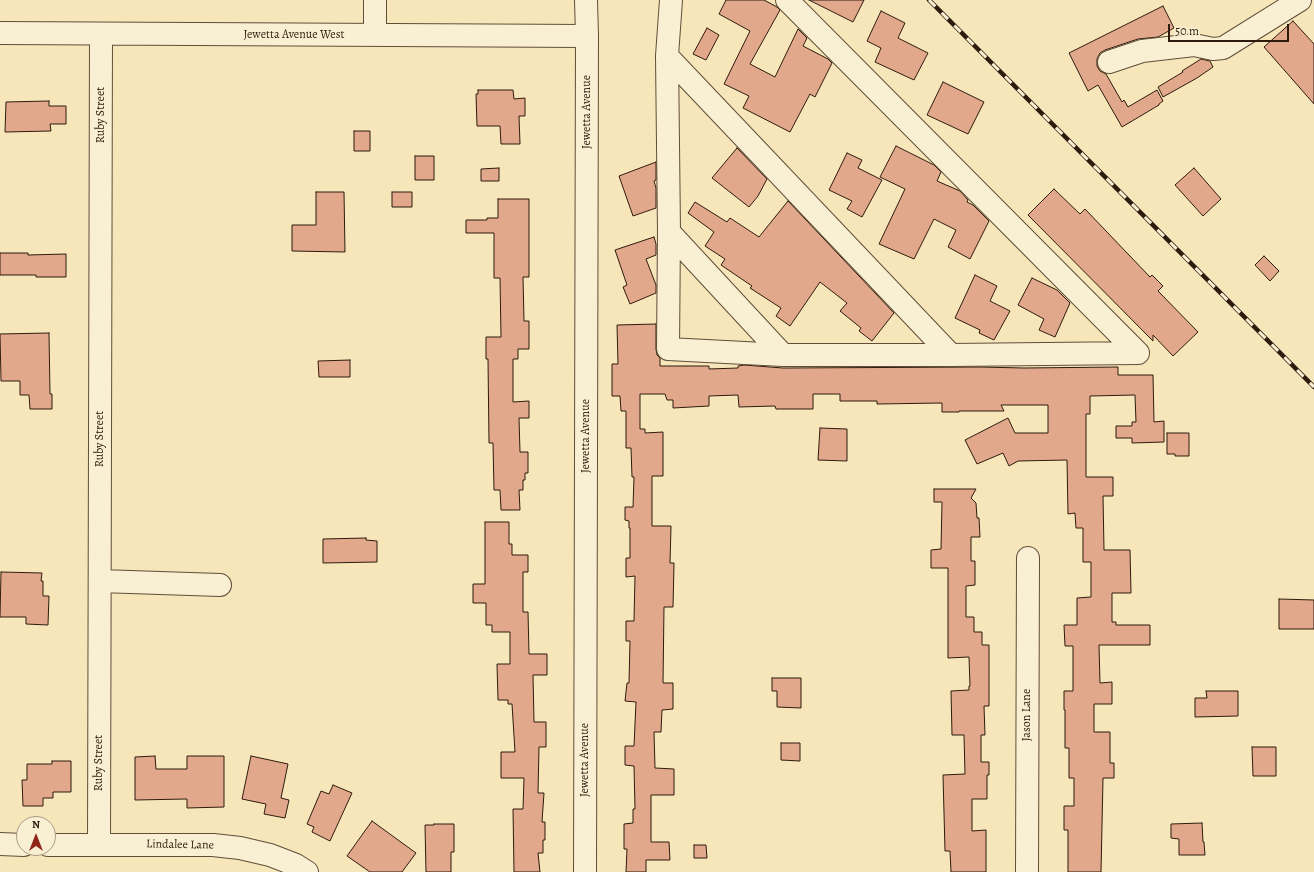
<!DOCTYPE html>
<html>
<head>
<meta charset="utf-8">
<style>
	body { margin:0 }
	#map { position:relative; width:1314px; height:872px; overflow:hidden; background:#f6e6b9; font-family:Alegreya,serif }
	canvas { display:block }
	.north { position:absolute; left:16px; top:816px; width:40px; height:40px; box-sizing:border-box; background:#f9efd2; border:1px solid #a89a84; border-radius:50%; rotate:0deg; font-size:11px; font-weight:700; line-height:16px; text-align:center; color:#2e1b0e }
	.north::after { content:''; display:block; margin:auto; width:14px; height:18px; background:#8f2418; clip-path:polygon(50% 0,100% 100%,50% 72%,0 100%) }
	.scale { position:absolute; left:1168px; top:24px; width:121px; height:18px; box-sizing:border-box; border:2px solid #2e1b0e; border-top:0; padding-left:5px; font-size:12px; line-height:14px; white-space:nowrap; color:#2e1b0e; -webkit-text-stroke:3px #f9efd2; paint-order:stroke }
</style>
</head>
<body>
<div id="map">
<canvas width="1314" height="872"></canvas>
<div class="north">N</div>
<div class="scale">50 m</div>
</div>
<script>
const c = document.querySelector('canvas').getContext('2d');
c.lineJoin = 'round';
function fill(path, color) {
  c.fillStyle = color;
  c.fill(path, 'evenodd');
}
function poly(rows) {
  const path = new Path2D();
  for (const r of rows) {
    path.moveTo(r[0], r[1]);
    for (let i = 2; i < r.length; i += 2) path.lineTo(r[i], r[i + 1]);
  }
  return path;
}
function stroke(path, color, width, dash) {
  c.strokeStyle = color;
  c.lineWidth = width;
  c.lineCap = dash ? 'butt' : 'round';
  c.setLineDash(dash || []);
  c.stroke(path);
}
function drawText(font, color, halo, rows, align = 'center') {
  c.font = font + ' Alegreya,serif';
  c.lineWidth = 3;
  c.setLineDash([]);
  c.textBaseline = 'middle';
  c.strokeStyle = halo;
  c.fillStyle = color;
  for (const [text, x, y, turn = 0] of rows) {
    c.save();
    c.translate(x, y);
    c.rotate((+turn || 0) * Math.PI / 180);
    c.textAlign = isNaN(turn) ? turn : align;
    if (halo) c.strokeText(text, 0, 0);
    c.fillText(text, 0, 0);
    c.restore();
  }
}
const building = poly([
	[726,0,764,0,777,7,780,10,750,64,775,77,798,29,807,38,803,46,828,59,832,63,815,97,810,94,790,132,743,108,749,96,724,84,750,31,719,14,726,0],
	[809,0,864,0,853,22,809,0],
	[1163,6,1174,28,1158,37,1138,39,1105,50,1100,53,1097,59,1097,66,1100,71,1106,74,1122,102,1124,100,1128,107,1157,90,1163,101,1159,104,1159,105,1122,127,1098,85,1088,91,1069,53,1163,6],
	[881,11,905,23,898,38,928,53,914,80,875,62,881,48,867,41,881,11],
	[1293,21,1314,44,1314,104,1264,47,1293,21],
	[707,28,719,35,706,60,693,54,707,28],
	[1201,59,1210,61,1213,67,1197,78,1163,97,1158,87,1183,72,1182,71,1201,59],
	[943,82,984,102,968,134,927,115,943,82],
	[478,90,513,90,514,99,525,98,525,116,519,116,520,144,501,144,500,126,477,126,476,94,478,94,478,90],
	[49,101,49,106,66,106,66,124,50,124,51,131,5,132,6,102,49,101],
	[354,131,370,131,370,151,354,151,354,131],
	[896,146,934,165,941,172,937,181,960,191,968,200,967,202,973,205,989,221,970,259,948,247,956,230,934,219,914,259,879,244,905,189,880,177,896,146],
	[737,148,767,179,758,196,749,207,712,178,737,148],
	[847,153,862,160,858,168,882,180,862,217,847,209,852,201,829,190,847,153],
	[415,156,434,156,434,180,415,180,415,156],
	[656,162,656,180,654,181,656,188,656,208,633,216,619,176,656,162],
	[499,168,499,181,481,181,481,169,499,168],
	[1194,168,1221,199,1203,216,1175,185,1194,168],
	[1054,189,1080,214,1085,209,1150,277,1152,275,1163,286,1158,291,1198,332,1173,356,1153,335,1153,341,1028,215,1054,189],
	[316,192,344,192,345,252,292,251,292,225,316,225,316,192],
	[392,192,412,192,412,207,392,207,392,192],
	[498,199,529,199,529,277,523,277,524,321,529,321,529,349,518,349,518,359,513,359,513,402,529,401,529,418,519,418,520,452,528,452,528,473,525,473,525,480,523,480,523,490,519,490,520,510,501,510,500,490,494,490,493,443,489,443,488,359,486,359,486,337,501,337,500,278,494,278,494,233,466,233,466,220,487,220,487,218,498,218,498,199],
	[788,201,894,313,872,341,859,331,861,328,840,311,847,303,820,282,790,326,776,316,781,308,750,288,752,286,721,265,725,259,705,246,714,232,688,213,695,202,727,222,730,218,759,237,788,201],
	[654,237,656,244,656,255,646,259,656,285,656,293,630,304,623,287,627,285,615,250,654,237],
	[0,253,28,253,28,255,66,254,66,277,36,277,36,275,0,275,0,253],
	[1264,256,1279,271,1270,281,1255,265,1264,256],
	[975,275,997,286,990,301,1010,311,994,340,979,333,980,330,955,318,975,275],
	[1032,278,1057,290,1070,303,1055,337,1039,330,1044,319,1018,305,1032,278],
	[656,324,656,349,657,355,660,358,660,366,709,366,709,369,738,368,738,366,744,365,783,368,980,367,1024,368,1118,367,1118,375,1153,375,1154,422,1164,421,1164,442,1132,443,1132,438,1116,438,1116,426,1132,426,1132,422,1136,422,1135,395,1090,396,1090,414,1086,414,1086,477,1113,477,1113,496,1103,496,1104,550,1130,550,1131,593,1112,593,1112,622,1116,622,1116,625,1150,625,1150,645,1099,645,1100,683,1112,682,1112,704,1094,704,1094,732,1110,732,1110,763,1114,763,1114,778,1103,778,1101,872,1068,872,1068,830,1064,830,1064,806,1074,806,1074,778,1069,778,1069,748,1065,748,1065,710,1064,710,1064,691,1073,691,1073,646,1065,646,1064,625,1077,625,1077,598,1091,597,1091,562,1083,562,1083,528,1076,528,1075,513,1068,514,1067,460,1018,461,1009,466,1003,453,977,464,965,440,1008,418,1015,433,1048,433,1048,405,1001,405,1004,411,959,411,959,412,942,412,942,403,877,404,877,401,840,401,840,394,813,394,813,409,776,409,775,406,739,407,738,395,709,396,709,406,673,408,673,400,667,400,665,394,640,394,640,429,645,429,645,433,663,432,663,476,652,476,652,526,671,526,670,563,674,563,673,607,664,607,663,683,673,683,673,709,662,710,661,732,654,732,655,768,674,769,674,795,651,795,651,842,669,842,670,860,646,860,646,872,626,872,627,849,624,849,624,824,633,823,633,809,635,809,634,766,625,765,625,746,634,746,636,702,625,701,627,683,629,683,630,641,626,641,626,621,634,621,635,576,626,577,626,558,630,558,630,528,629,528,629,521,625,520,625,507,633,507,634,477,632,477,631,448,626,448,626,411,621,411,620,396,612,396,612,364,618,364,617,325,656,324],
	[49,333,50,394,52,394,52,409,30,409,29,395,20,395,20,381,1,381,0,334,49,333],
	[350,360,350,377,319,377,318,361,350,360],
	[820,428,847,429,847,461,818,460,820,428],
	[1167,433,1189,433,1189,456,1175,456,1175,454,1167,454,1167,433],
	[934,489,976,489,971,498,976,503,977,518,979,518,980,537,971,537,971,561,975,561,975,585,966,586,966,617,974,617,974,632,982,632,982,645,989,645,989,706,984,706,985,735,981,735,981,762,989,762,989,775,987,775,987,799,972,799,972,831,986,830,986,872,951,872,950,851,945,851,943,775,965,774,964,735,952,735,951,691,969,690,969,686,970,686,969,657,948,658,948,568,931,568,931,550,941,549,942,502,934,502,934,489],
	[485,522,509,522,509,544,512,544,512,555,528,555,528,572,523,572,523,612,528,612,529,654,547,654,547,675,533,675,534,722,546,722,546,747,539,747,538,793,544,793,542,822,545,822,545,840,543,840,543,853,538,853,540,872,514,872,513,809,523,809,524,778,501,778,501,752,515,752,512,704,508,704,508,700,498,700,497,664,510,664,510,632,492,632,492,625,486,625,486,603,473,603,473,584,485,584,485,522],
	[366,538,366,540,377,541,377,562,323,563,323,539,366,538],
	[1,572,42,573,41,581,43,581,43,596,49,596,48,625,26,624,26,617,0,617,1,572],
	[1279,599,1314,600,1314,629,1279,629,1279,599],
	[772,678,801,678,801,708,777,707,777,691,772,691,772,678],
	[1206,691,1238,691,1238,716,1195,717,1195,698,1207,698,1206,691],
	[781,743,800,743,800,761,781,760,781,743],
	[1252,747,1276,747,1276,776,1253,776,1252,747],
	[155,756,156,769,187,769,187,756,224,756,224,807,187,808,187,799,135,800,135,757,155,756],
	[251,756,288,764,281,798,289,800,285,818,264,814,266,804,242,799,251,756],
	[52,761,71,761,71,792,53,792,53,798,43,798,43,806,23,806,22,780,27,780,27,764,52,764,52,761],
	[333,785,352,793,330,841,312,832,314,827,307,824,321,791,329,794,333,785],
	[372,821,416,853,402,872,370,872,347,856,372,821],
	[1202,823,1203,842,1204,842,1205,855,1179,855,1179,839,1171,838,1171,824,1202,823],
	[434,824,454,824,454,852,451,852,451,872,426,872,425,825,434,825,434,824],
	[694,845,706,845,707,858,694,858,694,845]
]);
fill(building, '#e2a88b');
stroke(building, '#2e1b0e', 1);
const minor = poly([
	[375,0,375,35],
	[671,0,667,56,951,355,1138,353],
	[787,0,1138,353],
	[0,33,587,36],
	[667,56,669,232,783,355,951,355],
	[1109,62,1142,51,1194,45,1213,49,1223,48,1300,0],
	[669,232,668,349,783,355],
	[100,581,220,585],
	[0,844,24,845],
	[48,845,213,845,240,848,270,855,296,865,307,872],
	[99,845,101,34],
	[585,872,587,36,586,0],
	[1027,872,1028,558]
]);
stroke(minor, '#604e39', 24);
stroke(minor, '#f9efd2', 22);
const rail = poly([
	[929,0,1314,387]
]);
stroke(rail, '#2e1b0e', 4.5);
stroke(rail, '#f9efd2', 3, [9]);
drawText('12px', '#2e1b0e', '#f9efd2', [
	["Jewetta Avenue West",294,35],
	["Jewetta Avenue",587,112,-90],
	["Ruby Street",101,115,-90],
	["Jewetta Avenue",586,436,-90],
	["Ruby Street",100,439,-90],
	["Jason Lane",1027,715,-90],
	["Jewetta Avenue",585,760,-90],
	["Ruby Street",99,763,-90],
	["Lindalee Lane",180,845,1]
]);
</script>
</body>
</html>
